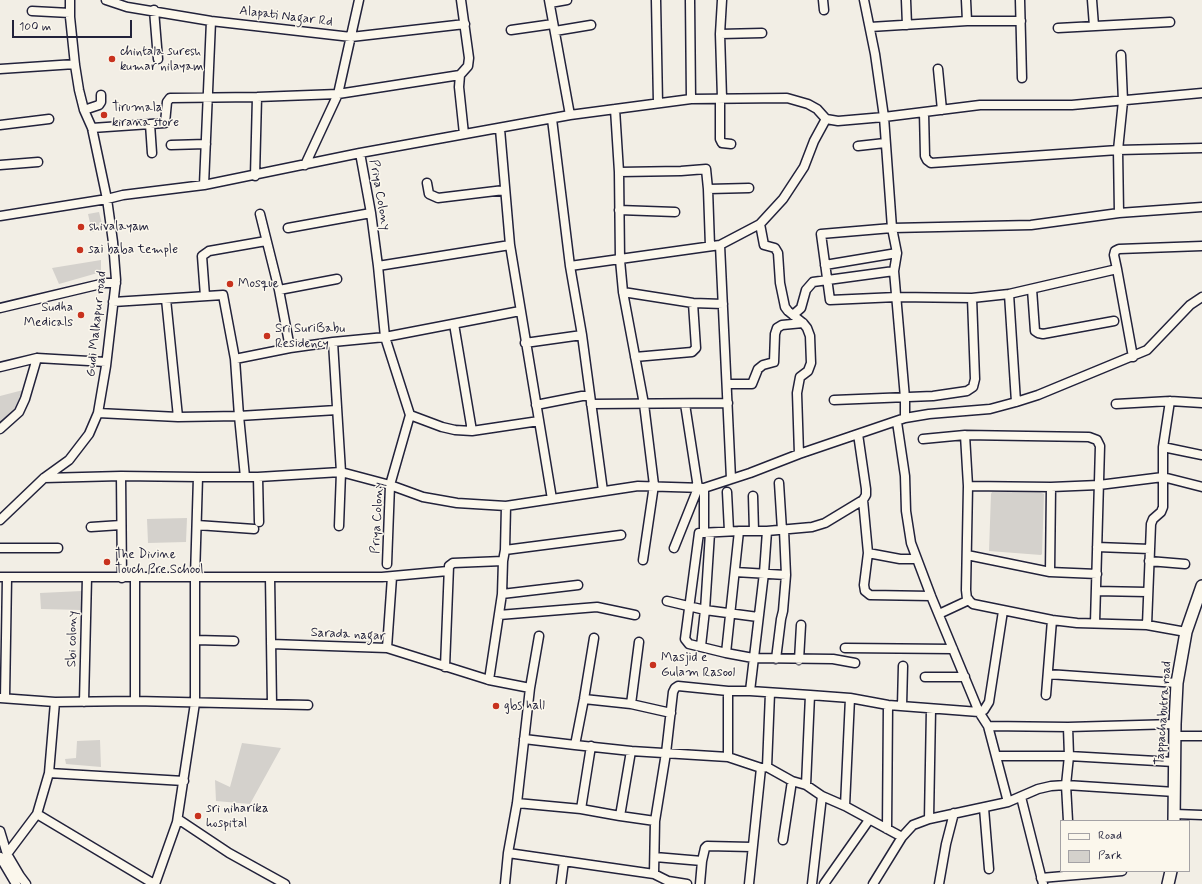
<!DOCTYPE html>
<html>
<head>
<meta charset="utf-8">
<style>
	body { margin:0 }
	#map { position:relative; width:1202px; height:884px; overflow:hidden; background:#f2eee5; font-family:Mynerve,sans-serif }
	canvas { display:block }
	.legend { position:absolute; left:1060px; top:820px; width:130px; height:52px; box-sizing:border-box; background:#fbf7ec; border:1px solid #a4a2a5; margin:0; padding:5px 7px; list-style:none; font-size:12px; color:#22223b }
	.legend li { display:flex; align-items:center; gap:8px; height:20px }
	.legend b { width:20px; border:1px solid #a4a2a5 }
	.scale { position:absolute; left:12px; top:20px; width:120px; height:18px; box-sizing:border-box; border:2px solid #22223b; border-top:0; padding-left:5px; font-size:12px; line-height:14px; white-space:nowrap; color:#22223b; -webkit-text-stroke:3px #fbf7ec; paint-order:stroke }
</style>
</head>
<body>
<div id="map">
<canvas width="1202" height="884"></canvas>
<ul class="legend">
<li><b style="height:5px;background:#fbf7ec"></b>Road</li>
<li><b style="height:11px;background:#d4d1cc"></b>Park</li>
</ul>
<div class="scale">100 m</div>
</div>
<script>
const c = document.querySelector('canvas').getContext('2d');
c.lineJoin = 'round';
function fill(path, color) {
  c.fillStyle = color;
  c.fill(path, 'evenodd');
}
function poly(rows) {
  const path = new Path2D();
  for (const r of rows) {
    path.moveTo(r[0], r[1]);
    for (let i = 2; i < r.length; i += 2) path.lineTo(r[i], r[i + 1]);
  }
  return path;
}
function stroke(path, color, width, dash) {
  c.strokeStyle = color;
  c.lineWidth = width;
  c.lineCap = dash ? 'butt' : 'round';
  c.setLineDash(dash || []);
  c.stroke(path);
}
function drawText(font, color, halo, rows, align = 'center') {
  c.font = font + ' Mynerve,sans-serif';
  c.lineWidth = 3;
  c.setLineDash([]);
  c.textBaseline = 'middle';
  c.strokeStyle = halo;
  c.fillStyle = color;
  for (const [text, x, y, turn = 0] of rows) {
    c.save();
    c.translate(x, y);
    c.rotate((+turn || 0) * Math.PI / 180);
    c.textAlign = isNaN(turn) ? turn : align;
    if (halo) c.strokeText(text, 0, 0);
    c.fillText(text, 0, 0);
    c.restore();
  }
}
fill(poly([
	[99,212,103,228,92,232,88,214],
	[101,260,101,272,59,284,52,268],
	[27,389,19,412,0,428,0,396],
	[992,492,1040,492,1044,494,1042,554,1041,555,989,551,991,494],
	[187,518,186,542,148,543,147,519],
	[82,591,82,610,41,609,40,593],
	[100,740,101,767,66,764,65,759,76,758,77,741],
	[242,743,281,748,250,804,216,801,215,780,230,787]
]), '#d4d1cc');
const minor = poly([
	[106,0,127,7,211,21,351,37,465,24],
	[461,0,469,58,468,66,460,75,459,87,464,134],
	[549,0,570,115],
	[656,0,658,103],
	[690,0,691,99],
	[722,0,720,34,722,98],
	[823,0,824,10],
	[864,0,875,54,884,117,892,228,897,253,894,271,905,398,905,418],
	[906,0,907,25],
	[966,0,967,21],
	[1020,0,1022,78],
	[1092,0,1094,26],
	[550,3,567,0],
	[154,10,158,59],
	[32,11,70,13],
	[870,27,967,21,1021,21],
	[1058,28,1170,22],
	[511,30,553,24],
	[555,31,591,25],
	[720,34,762,33],
	[0,69,75,64],
	[938,69,942,110],
	[720,98,720,139,722,143,731,144],
	[615,109,619,172,620,260,623,292,644,404,654,485,643,560],
	[84,110,99,105,101,102,101,95],
	[924,112,925,156,927,160,931,163,1118,150,1202,148],
	[552,119,570,266,582,335,603,491],
	[150,124,152,153],
	[0,125,49,119],
	[92,128,165,123,167,102,170,98,257,97,338,94,460,75],
	[500,129,510,245,552,499],
	[171,145,206,144],
	[858,146,885,143],
	[360,153,371,213,378,266,385,337,410,415,390,485,387,564],
	[0,165,38,162],
	[305,165,338,94,359,0],
	[619,172,681,171,706,169,708,189,749,188],
	[255,176,257,97],
	[427,183,429,194,438,198,504,190],
	[204,185,211,21],
	[708,189,710,246],
	[1202,207,1119,213,1031,225,892,228,821,234,830,300,897,297,972,298,1009,294,1117,269,1114,255,1115,251,1119,249,1202,246],
	[619,210,675,212],
	[1119,213,1118,150,1123,101,1121,55],
	[260,214,279,290,290,348],
	[0,216,107,199,123,195,204,185,360,153,570,115,691,99,787,98,808,104,817,109,826,119,838,121,884,117,980,105,1072,105,1202,93],
	[760,224,764,245,775,248,778,253,780,283,785,307,788,311,803,323,807,328,810,336,811,363,808,371,800,377,797,393,799,454],
	[288,228,371,213],
	[720,245,731,479],
	[825,265,897,253],
	[378,266,510,245],
	[570,266,720,245,760,224,783,199,804,167,814,141,826,119],
	[1117,269,1133,357],
	[1032,289,1035,331,1038,333,1043,334,1114,321],
	[279,290,337,279],
	[623,292,693,303,723,304],
	[1009,294,1016,402],
	[205,296,202,256,209,251,266,241],
	[166,299,178,417],
	[113,302,223,295,235,359,239,416,245,477],
	[0,308,105,283,116,283],
	[793,315,801,308,806,290,813,282,894,271],
	[454,324,472,431],
	[333,342,341,472,339,526],
	[525,343,582,335],
	[635,357,692,352,696,348,693,303],
	[235,359,290,348,333,342,385,337,520,311],
	[0,367,37,358,106,362],
	[727,384,752,384,758,369,763,365,774,362,775,334,777,328,782,325,803,323],
	[834,400,933,396,967,391,973,387,975,379,972,298],
	[591,404,728,403],
	[1116,404,1170,401,1202,403],
	[536,405,582,396,590,396],
	[98,413,178,417,239,416,337,410],
	[410,415,442,427,455,430,472,431,539,421],
	[897,422,905,476,906,511,911,543,931,596,979,712,988,726,1008,802],
	[0,429,19,412,25,399,37,358],
	[923,439,965,435],
	[1163,447,1202,455],
	[121,476,122,578],
	[258,477,259,522],
	[44,478,121,476,198,477,258,477,341,472,390,485,423,497,457,503,506,506,638,486,704,488,750,473,799,454,905,418,929,414,990,409,1016,402,1038,395,1147,350,1190,305,1202,297],
	[779,483,782,530],
	[968,486,1051,487,1099,485,1163,477,1202,487],
	[727,492,729,531],
	[753,496,754,531],
	[863,500,868,553,900,559,917,559],
	[0,520,44,478,69,460,89,434,98,413,106,366,116,280,113,242,107,199,92,128,84,110,79,90,75,65,70,17,70,0],
	[197,525,254,529],
	[91,527,121,525],
	[704,533,704,488],
	[1097,547,1150,549],
	[0,548,58,548],
	[674,548,698,488,685,404],
	[505,550,621,535],
	[868,553,864,585,865,591,870,595,931,596],
	[967,555,1050,572,1097,574],
	[1149,561,1185,564],
	[735,572,786,575],
	[1050,572,1051,487],
	[0,577,382,577,448,571],
	[270,577,272,704],
	[135,578,135,701],
	[1096,591,1147,592],
	[502,594,578,585],
	[667,601,705,610,758,617],
	[939,614,969,600],
	[499,615,597,607,635,615],
	[1095,623,1100,446,1097,440,1089,437,965,435,968,486,966,590,967,599,973,604,1052,620,1077,623,1147,625,1186,632],
	[1147,625,1151,524,1153,519,1161,512,1163,507,1163,447,1170,401],
	[594,638,584,699,575,745,631,751,728,757,761,768,767,767,792,781,806,785,822,796,845,806,902,837],
	[196,640,234,641],
	[271,644,387,648,489,680,530,688,517,803,508,853,505,884],
	[701,646,705,610,710,533],
	[387,648,392,577],
	[845,648,953,649],
	[726,653,739,531],
	[776,659,781,619,783,611,786,575,784,530],
	[799,660,801,625],
	[855,663,833,659,753,658,726,653,689,644,685,639,699,533,739,531,767,531,812,527,825,523,863,500,866,495,866,489,858,434],
	[445,667,449,566,453,563,503,561],
	[1048,674,1177,683],
	[925,677,965,677],
	[489,680,502,594,503,561,505,550,506,506],
	[530,688,539,636],
	[728,691,728,757],
	[750,691,764,573,767,531],
	[1046,695,1052,620],
	[0,698,55,702,135,701,308,705],
	[5,698,7,578],
	[584,699,631,704,671,713],
	[84,702,87,577],
	[631,704,639,642],
	[902,706,903,666],
	[988,726,1068,727],
	[1175,736,1202,736],
	[524,739,575,745],
	[996,756,1069,756,1174,762],
	[767,767,770,693],
	[49,773,184,781],
	[806,785,810,695,850,698,888,705,979,712,984,710,989,702,1003,611],
	[1021,797,1043,884],
	[517,803,581,809,620,816,655,821,666,753,673,692,675,688,678,686,728,691,750,691,810,695],
	[845,806,850,698],
	[984,808,989,869],
	[581,809,591,746],
	[37,814,154,884],
	[1175,814,1202,815],
	[620,816,631,751],
	[178,819,229,853,285,884],
	[929,819,931,709],
	[1068,821,1066,785,1069,756,1068,727,1175,724],
	[887,829,888,705],
	[0,831,7,854,20,876,26,884],
	[783,840,792,781],
	[508,853,654,874,668,881,687,884],
	[7,854,37,814,49,773,55,702],
	[0,857,16,884],
	[655,857,702,861],
	[654,874,655,821],
	[1041,878,1122,871],
	[155,884,177,822,195,703,195,577,198,477],
	[561,884,564,861],
	[700,884,702,861,705,848,707,846,752,847],
	[749,884,761,768],
	[812,884,822,796],
	[824,884,869,820],
	[873,884,902,837,913,825,929,819,1008,802,1038,789,1051,786,1066,785,1175,792],
	[939,884,946,844,954,813]
]);
const major = poly([
	[1174,821,1175,724,1177,683,1186,632,1202,586],
	[1168,884,1171,871]
]);
stroke(minor, '#22223b', 11);
stroke(major, '#22223b', 14);
stroke(minor, '#fbf7ec', 8);
stroke(major, '#fbf7ec', 11);
for (const [x, y, r, color] of [
	[112,59,4,"#c8321e"],
	[104,115,4,"#c8321e"],
	[81,227,4,"#c8321e"],
	[80,250,4,"#c8321e"],
	[230,284,4,"#c8321e"],
	[81,315,4,"#c8321e"],
	[267,336,4,"#c8321e"],
	[107,562,4,"#c8321e"],
	[653,665,4,"#c8321e"],
	[496,706,4,"#c8321e"],
	[198,816,4,"#c8321e"]
]) {
  const dot = new Path2D();
  dot.arc(x, y, r, 0, 2 * Math.PI);
  c.fillStyle = color;
  c.fill(dot);
  stroke(dot, '#fbf7ec', 1.5);
}
drawText('13px', '#22223b', '#fbf7ec', [
	["Alapati Nagar Rd",286,17,7],
	["Priya Colony",379,195,80],
	["Gudi Malkapur road",97,324,-84],
	["Priya Colony",378,518,-87],
	["Sarada nagar",348,635,3],
	["Sbi colony",73,639,-89],
	["Tappachabutra road",1164,713,-86]
]);
drawText('13px', '#22223b', '#fbf7ec', [
	["chintala suresh",120,52],
	["kumar nilayam",120,67],
	["Tirumala",112,108],
	["kirana store",112,123],
	["shivalayam",89,227],
	["sai baba temple",88,250],
	["Mosque",238,284],
	["Sudha",73,308,"right"],
	["Medicals",73,323,"right"],
	["Sri SuriBabu",275,329],
	["Residency",275,344],
	["The Divine",115,555],
	["Touch Pre School",115,570],
	["Masjid e",661,658],
	["Gulam Rasool",661,673],
	["gbs hall",504,706],
	["sri niharika",206,809],
	["hospital",206,824]
], 'left');
</script>
</body>
</html>
